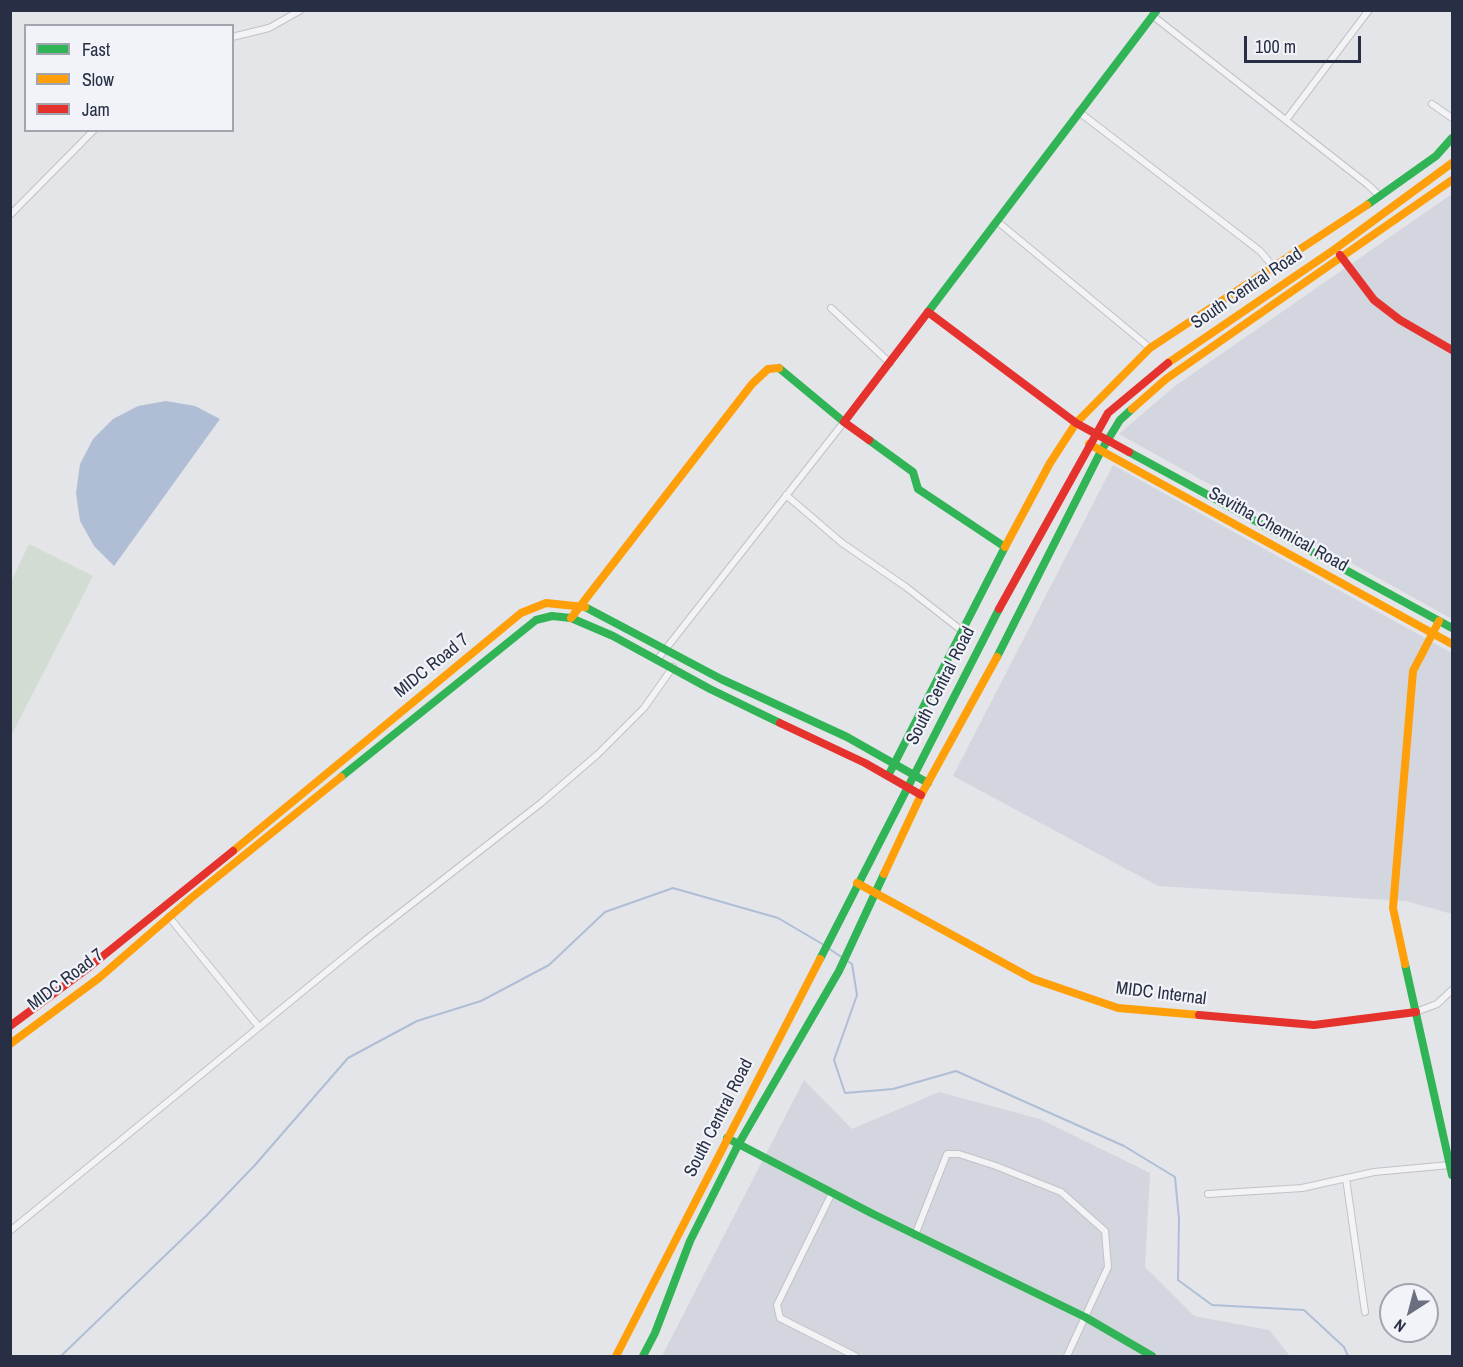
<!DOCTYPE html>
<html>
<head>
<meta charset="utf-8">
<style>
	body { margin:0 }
	#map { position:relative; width:1463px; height:1367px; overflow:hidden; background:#e3e5e9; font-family:"Archivo Narrow",sans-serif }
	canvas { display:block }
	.frame { position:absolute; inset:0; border:12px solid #282f44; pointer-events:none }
	.legend { position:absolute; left:24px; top:24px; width:210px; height:108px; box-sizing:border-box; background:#f1f3f8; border:2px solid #a1a5b0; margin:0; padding:8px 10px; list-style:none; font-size:18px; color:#282f44 }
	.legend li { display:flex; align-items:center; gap:12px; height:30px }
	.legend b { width:30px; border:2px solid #a1a5b0 }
	.north { position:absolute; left:1379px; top:1283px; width:60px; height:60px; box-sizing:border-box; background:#f1f3f8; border:2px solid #a1a5b0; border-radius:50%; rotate:216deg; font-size:16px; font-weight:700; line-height:24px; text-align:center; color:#282f44 }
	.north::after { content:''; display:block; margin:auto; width:21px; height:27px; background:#696f7e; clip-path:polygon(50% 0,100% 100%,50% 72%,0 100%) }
	.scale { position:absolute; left:1244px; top:36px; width:117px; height:27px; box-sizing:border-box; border:3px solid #282f44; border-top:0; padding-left:8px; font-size:18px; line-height:21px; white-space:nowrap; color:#282f44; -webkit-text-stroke:4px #f1f3f8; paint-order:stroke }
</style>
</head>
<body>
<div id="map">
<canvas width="1463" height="1367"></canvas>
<div class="frame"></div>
<ul class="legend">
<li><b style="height:8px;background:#30b455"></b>Fast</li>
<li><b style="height:8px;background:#ff9f0a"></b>Slow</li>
<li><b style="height:8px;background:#e5322d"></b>Jam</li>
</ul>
<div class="north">N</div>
<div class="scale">100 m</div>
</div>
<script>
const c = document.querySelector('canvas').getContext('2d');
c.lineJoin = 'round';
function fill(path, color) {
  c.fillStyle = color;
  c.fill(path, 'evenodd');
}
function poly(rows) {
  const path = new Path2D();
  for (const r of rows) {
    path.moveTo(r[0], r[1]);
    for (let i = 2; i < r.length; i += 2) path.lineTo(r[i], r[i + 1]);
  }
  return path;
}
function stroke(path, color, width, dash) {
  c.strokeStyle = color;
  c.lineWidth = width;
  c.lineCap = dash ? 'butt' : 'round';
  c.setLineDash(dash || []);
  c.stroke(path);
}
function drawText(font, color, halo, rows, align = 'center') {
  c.font = font + ' "Archivo Narrow",sans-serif';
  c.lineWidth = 4.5;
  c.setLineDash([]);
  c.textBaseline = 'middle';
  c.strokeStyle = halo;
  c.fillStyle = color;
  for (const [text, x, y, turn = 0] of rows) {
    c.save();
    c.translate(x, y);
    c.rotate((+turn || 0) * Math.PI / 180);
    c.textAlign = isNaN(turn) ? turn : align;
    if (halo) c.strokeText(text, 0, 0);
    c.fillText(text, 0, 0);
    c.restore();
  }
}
fill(poly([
	[1452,194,1452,619,1119,434,1175,386],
	[1113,465,1452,653,1452,914,1406,901,1158,886,953,776],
	[804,1080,852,1129,939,1092,1040,1119,1150,1173,1145,1267,1194,1316,1269,1330,1290,1356,662,1356]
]), '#d3d6de');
fill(poly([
	[29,544,93,576,11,736,11,582]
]), '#d2dcd3');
fill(poly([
	[166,401,195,406,220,419,114,566,94,546,80,521,76,493,80,464,93,439,113,419,138,406]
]), '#b0bed5');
stroke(poly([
	[828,948,852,964,857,995,834,1060,845,1093,893,1089,956,1071,1124,1146,1175,1177,1179,1219,1178,1280,1212,1305,1304,1310,1344,1347,1348,1356],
	[61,1356,206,1216,255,1165,348,1058,417,1021,481,1001,549,965,605,912,673,888,778,918,824,945]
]), '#b0bed5', 2);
const street = poly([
	[1153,16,1367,184,1380,196],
	[232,37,269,28,301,10],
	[1432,104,1452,118],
	[1079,112,1260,251,1272,265],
	[1286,120,1369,10],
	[10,215,94,130],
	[998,222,1150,348],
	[831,308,890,363],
	[786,495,842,543,906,587,961,630],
	[657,660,844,422],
	[169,917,259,1027],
	[1416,1012,1437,1004,1452,990],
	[1346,1178,1365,1312],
	[832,1193,777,1305,780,1318,855,1356],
	[1208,1194,1302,1188,1374,1172,1450,1165],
	[10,1231,363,942,541,803,598,754,644,708,673,667],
	[915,1235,947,1154,959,1154,996,1166,1061,1192,1105,1231,1108,1267,1067,1356]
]);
stroke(street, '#c0c2c7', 8);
stroke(street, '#f3f3f5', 6);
stroke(poly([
	[1367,205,1436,156,1452,138],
	[928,312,1157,10],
	[779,368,844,422],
	[869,440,913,472,918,489,1005,547,888,776],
	[1129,452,1452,628],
	[585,607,721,679,847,737,928,783],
	[997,657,1101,451,1120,420,1132,409],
	[341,777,536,620,552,616,571,618,613,636,710,689,780,723],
	[820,959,999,609],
	[1405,964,1452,1175],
	[727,1138,873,1214,1085,1317,1152,1356],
	[643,1356,655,1333,690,1241,738,1145,839,971,884,874]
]), '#30b455', 8);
stroke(poly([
	[1168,363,1335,249,1452,163],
	[1132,409,1166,379,1452,180],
	[1089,444,1452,644],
	[1005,547,1050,463,1076,423,1150,348,1367,205],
	[571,618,752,384,768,369,779,368],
	[233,851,521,613,546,603,585,607],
	[884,874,921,795,997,657],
	[857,883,1033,979,1118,1008,1199,1015],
	[1405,964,1393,908,1413,671,1439,621],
	[10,1044,99,978,190,899,341,777],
	[616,1356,820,959]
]), '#ff9f0a', 8);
stroke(poly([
	[1340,255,1374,300,1400,320,1452,350],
	[869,440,844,422,928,312,1076,423,1129,452],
	[999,609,1108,413,1168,363],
	[780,723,865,763,921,795],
	[1199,1015,1314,1025,1416,1012],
	[10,1026,88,968,233,851]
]), '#e5322d', 8);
drawText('18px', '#282f44', '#f1f3f8', [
	["South Central Road",1247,289,-34],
	["Savitha Chemical Road",1278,530,29],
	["MIDC Road 7",432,666,-39],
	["South Central Road",941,686,-63],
	["MIDC Road 7",66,980,-37],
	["MIDC Internal",1161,994,7],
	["South Central Road",719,1118,-63]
]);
</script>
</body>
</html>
